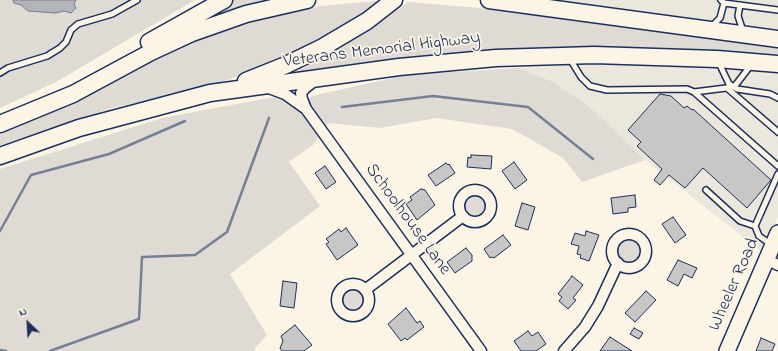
<!DOCTYPE html>
<html>
<head>
<meta charset="utf-8">
<style>
	body { margin:0 }
	#map { position:relative; width:778px; height:351px; overflow:hidden; background:#fcf5e5; font-family:"Indie Flower",sans-serif }
	canvas { display:block }
	.north { position:absolute; left:8px; top:303px; width:40px; height:40px; -webkit-text-stroke:3px #fcf5e5; paint-order:stroke; rotate:335deg; font-size:11px; font-weight:700; line-height:16px; text-align:center; color:#1b2f5e }
	.north::after { content:''; display:block; margin:auto; width:14px; height:18px; background:#1b2f5e; clip-path:polygon(50% 0,100% 100%,50% 72%,0 100%) }
</style>
</head>
<body>
<div id="map">
<canvas width="778" height="351"></canvas>
<div class="north">N</div>
</div>
<script>
const c = document.querySelector('canvas').getContext('2d');
c.lineJoin = 'round';
function fill(path, color) {
  c.fillStyle = color;
  c.fill(path, 'evenodd');
}
function poly(rows) {
  const path = new Path2D();
  for (const r of rows) {
    if (r.length === 3) {
      path.moveTo(r[0] + r[2], r[1]);
      path.arc(r[0], r[1], r[2], 0, 2 * Math.PI);
      continue;
    }
    path.moveTo(r[0], r[1]);
    for (let i = 2; i < r.length; i += 2) path.lineTo(r[i], r[i + 1]);
  }
  return path;
}
function stroke(path, color, width, dash) {
  c.strokeStyle = color;
  c.lineWidth = width;
  c.lineCap = dash ? 'butt' : 'round';
  c.setLineDash(dash || []);
  c.stroke(path);
}
function drawText(font, color, halo, rows, align = 'center') {
  c.font = font + ' "Indie Flower",sans-serif';
  c.lineWidth = 3.5;
  c.setLineDash([]);
  c.textBaseline = 'middle';
  c.strokeStyle = halo;
  c.fillStyle = color;
  for (const [text, x, y, turn = 0] of rows) {
    c.save();
    c.translate(x, y);
    c.rotate((+turn || 0) * Math.PI / 180);
    c.textAlign = isNaN(turn) ? turn : align;
    if (halo) c.strokeText(text, 0, 0);
    c.fillText(text, 0, 0);
    c.restore();
  }
}
fill(poly([
	[547,0,778,0,778,31],
	[583,64,717,67,778,74,778,218,762,252,645,160,590,107,518,68]
]), '#ece7dc');
fill(poly([
	[0,0,195,0,56,82,0,108],
	[234,0,267,0,206,17,219,8],
	[386,0,327,38,260,69,209,86,112,108,0,148,0,129,139,64,194,41,261,19,311,7],
	[408,2,540,13,778,47,778,54,707,52,474,53,290,74,371,30],
	[518,68,553,82,590,107,645,160,582,182,563,158,512,129,436,118,380,128,329,123,313,145,289,162,320,206,230,274,267,335,254,349,255,351,0,351,0,169,162,118,280,96,302,107,312,96,406,75],
	[475,206,13],
	[629,251,13],
	[353,300,12]
]), '#dfdbd4');
const water = poly([
	[13,0,76,0,74,4,76,8,71,13,64,11,56,13,28,11,21,5,14,3,13,0]
]);
fill(water, '#b2b4b8');
stroke(water, '#767f94', 1);
stroke(poly([
	[342,107,433,96,528,107,593,159],
	[0,231,31,175,109,154,185,121],
	[0,350,6,351],
	[50,351,139,319,142,257,195,255,227,232,269,118]
]), '#767f94', 2.5);
const building = poly([
	[660,94,671,96,684,108,687,106,692,110,693,109,771,180,747,208,703,168,685,188,669,175,660,185,654,180,662,169,637,146,641,142,628,130,660,94],
	[471,155,492,156,491,169,467,167,468,157,471,158,471,155],
	[514,162,527,180,515,189,502,171,514,162],
	[446,163,448,165,449,164,455,173,436,186,428,175,446,163],
	[325,166,336,182,326,189,315,173,325,166],
	[421,189,425,190,435,205,417,220,406,204,412,200,410,197,421,189],
	[635,195,636,207,628,208,628,212,613,214,611,198,635,195],
	[522,203,535,207,528,230,515,226,522,203],
	[673,217,686,235,675,243,662,224,673,217],
	[346,228,358,245,337,260,326,244,329,242,326,239,339,229,341,232,346,228],
	[586,231,599,235,589,261,580,258,581,255,577,254,579,246,571,244,575,233,585,236,586,231],
	[503,235,511,245,494,258,492,257,490,258,484,249,503,235],
	[466,248,472,255,472,261,455,273,447,262,466,248],
	[678,260,697,268,692,278,684,274,678,286,667,280,678,260],
	[572,276,583,285,573,298,576,300,568,309,559,301,562,297,558,294,572,276],
	[283,281,297,283,294,308,280,306,283,281],
	[646,291,656,300,635,322,625,313,646,291],
	[406,308,417,323,420,321,424,327,407,340,405,338,401,341,388,324,406,308],
	[295,325,312,345,304,351,282,351,280,348,283,341,281,336,295,325],
	[634,328,643,333,639,339,630,334,634,328],
	[528,331,532,336,538,332,546,344,536,351,521,351,514,341,528,331],
	[610,337,632,351,600,351,610,337],
	[761,338,775,344,772,351,756,351,761,338]
]);
fill(building, '#c8c7c6');
stroke(building, '#1b2f5e', 1);
const service = poly([
	[721,0,724,3,778,10],
	[740,5,738,16,743,31],
	[712,26,720,18,724,3],
	[570,59,581,77,590,86,607,90,687,89,694,92,778,166],
	[718,61,729,84,734,87,751,65],
	[0,73,8,68,47,56,60,48,66,42,71,30,78,24,112,14,137,0],
	[727,88,778,132],
	[694,92,734,87,737,89,770,94,778,98],
	[706,190,740,221,755,226],
	[772,245,759,236,755,226,778,174]
]);
const minor = poly([
	[314,81,305,88,301,93,302,99,306,109,481,351],
	[266,87,285,94,306,109],
	[475,206,16],
	[629,251,17],
	[766,259,778,265],
	[353,300,16],
	[365,290,463,216],
	[564,351,585,327,598,306,618,263]
]);
const primary = poly([
	[727,351,778,233]
]);
const trunk = poly([
	[489,0,778,39],
	[149,42,224,0],
	[246,81,286,65,323,47,367,21,394,0],
	[0,124,73,94,151,52,192,33,246,14,307,0],
	[0,156,79,128,210,93,399,67,496,58,594,55,717,59,778,64]
]);
stroke(service, '#1b2f5e', 8);
stroke(minor, '#1b2f5e', 13);
stroke(primary, '#1b2f5e', 18);
stroke(trunk, '#1b2f5e', 19);
stroke(service, '#fcf5e5', 5);
stroke(minor, '#fcf5e5', 10);
stroke(primary, '#fcf5e5', 15);
stroke(trunk, '#fcf5e5', 16);
drawText('18px', '#1b2f5e', '#fcf5e5', [
	["Veterans Memorial Highway",382,51,-7],
	["Schoolhouse Lane",407,220,54],
	["Wheeler Road",735,285,-66]
]);
</script>
</body>
</html>
